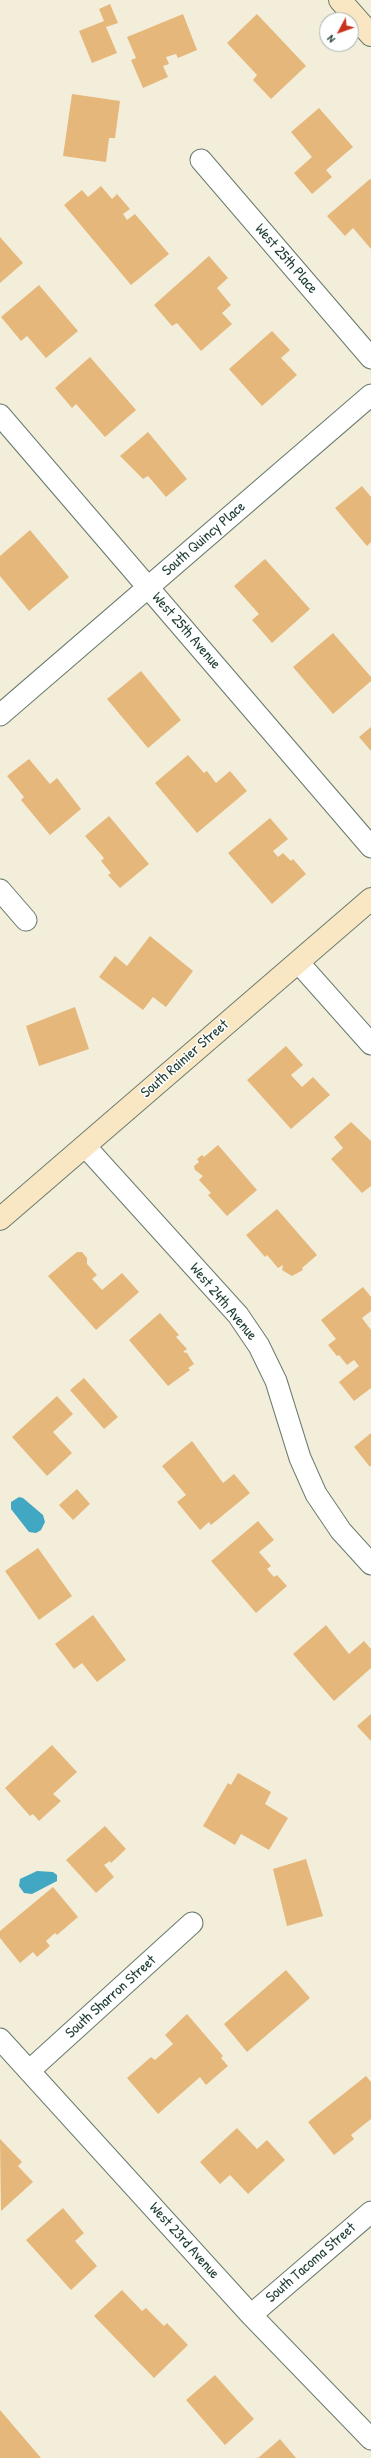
<!DOCTYPE html>
<html>
<head>
<meta charset="utf-8">
<style>
	body { margin:0 }
	#map { position:relative; width:371px; height:2458px; overflow:hidden; background:#f3eeda; font-family:"Patrick Hand",sans-serif }
	canvas { display:block }
	.north { position:absolute; left:319px; top:12px; width:40px; height:40px; box-sizing:border-box; background:#fff; border:1px solid #a5b1ae; border-radius:50%; rotate:229deg; font-size:11px; font-weight:700; line-height:16px; text-align:center; color:#1f3d34 }
	.north::after { content:''; display:block; margin:auto; width:14px; height:18px; background:#c8321e; clip-path:polygon(50% 0,100% 100%,50% 72%,0 100%) }
</style>
</head>
<body>
<div id="map">
<canvas width="371" height="2458"></canvas>
<div class="north">N</div>
</div>
<script>
const c = document.querySelector('canvas').getContext('2d');
c.lineJoin = 'round';
function fill(path, color) {
  c.fillStyle = color;
  c.fill(path, 'evenodd');
}
function poly(rows) {
  const path = new Path2D();
  for (const r of rows) {
    path.moveTo(r[0], r[1]);
    for (let i = 2; i < r.length; i += 2) path.lineTo(r[i], r[i + 1]);
  }
  return path;
}
function stroke(path, color, width, dash) {
  c.strokeStyle = color;
  c.lineWidth = width;
  c.lineCap = dash ? 'butt' : 'round';
  c.setLineDash(dash || []);
  c.stroke(path);
}
function drawText(font, color, halo, rows, align = 'center') {
  c.font = font + ' "Patrick Hand",sans-serif';
  c.lineWidth = 3;
  c.setLineDash([]);
  c.textBaseline = 'middle';
  c.strokeStyle = halo;
  c.fillStyle = color;
  for (const [text, x, y, turn = 0] of rows) {
    c.save();
    c.translate(x, y);
    c.rotate((+turn || 0) * Math.PI / 180);
    c.textAlign = isNaN(turn) ? turn : align;
    if (halo) c.strokeText(text, 0, 0);
    c.fillText(text, 0, 0);
    c.restore();
  }
}
fill(poly([
	[19,1497,23,1498,43,1515,45,1522,41,1530,36,1533,29,1532,11,1509,11,1502],
	[37,1871,53,1872,57,1875,57,1881,32,1894,24,1893,19,1886,20,1879]
]), '#42a7c2');
fill(poly([
	[110,4,118,23,106,27,117,53,92,63,79,31,104,21,99,9],
	[183,14,197,50,178,58,176,54,166,57,169,64,163,66,168,77,143,88,131,60,136,58,127,37],
	[257,14,306,66,271,99,253,80,257,75,227,43],
	[72,94,120,101,115,138,109,138,106,162,63,156],
	[319,108,353,147,326,170,332,177,312,194,294,173,312,157,291,132],
	[370,179,371,180,371,249,353,228,345,236,327,216],
	[101,186,112,199,117,194,130,209,123,214,127,220,135,214,169,254,131,285,64,205,82,190,88,197],
	[0,237,23,263,0,283],
	[209,256,228,278,217,288,231,305,222,313,232,324,201,351,177,323,172,326,154,305],
	[39,285,78,331,46,358,27,336,21,341,1,317],
	[272,331,290,350,281,358,297,375,262,406,229,369],
	[90,357,136,410,105,437,76,404,72,408,55,388],
	[148,432,187,479,166,497,148,476,143,479,120,456],
	[362,486,371,497,371,542,367,546,335,508],
	[30,530,69,577,29,611,0,576,0,556],
	[265,559,310,609,272,643,252,620,259,614,234,586],
	[333,633,371,677,371,681,333,714,293,667],
	[141,671,181,720,148,748,107,699],
	[371,727,371,751,359,737],
	[188,755,204,773,207,771,216,783,230,771,247,791,197,833,155,783],
	[29,759,50,784,57,778,81,809,50,835,21,800,24,797,7,776],
	[109,816,149,864,120,888,108,875,111,873,101,861,104,858,85,836],
	[270,818,288,839,273,851,278,857,283,853,291,861,293,859,306,874,272,904,228,853],
	[150,936,193,971,166,1007,153,997,143,1010,99,977,115,956,127,966],
	[75,1007,89,1049,39,1066,26,1026],
	[286,1046,303,1065,291,1075,302,1087,313,1077,330,1095,291,1129,247,1080],
	[351,1122,371,1141,371,1186,362,1193,331,1159,343,1148,334,1137],
	[218,1145,257,1190,227,1216,208,1195,211,1193,199,1180,203,1176,195,1170,194,1166,199,1162,197,1159,202,1155,204,1157],
	[277,1209,317,1255,302,1268,303,1270,292,1276,282,1270,283,1265,278,1268,267,1255,265,1257,246,1235],
	[77,1252,82,1252,87,1258,87,1264,97,1275,92,1279,102,1290,122,1273,139,1292,96,1330,48,1276],
	[363,1287,371,1297,371,1311,362,1318,371,1330,371,1388,354,1401,339,1382,359,1366,354,1360,347,1365,339,1355,337,1356,328,1345,336,1339,321,1320],
	[160,1313,179,1335,176,1337,187,1349,183,1352,187,1353,194,1364,188,1368,190,1370,168,1386,129,1340],
	[84,1378,118,1417,104,1429,70,1390],
	[57,1396,73,1414,53,1432,72,1453,47,1476,12,1437],
	[371,1433,371,1465,370,1467,354,1447],
	[192,1441,223,1483,234,1474,250,1493,211,1525,209,1522,200,1530,177,1502,186,1495,162,1466],
	[77,1489,90,1504,73,1520,59,1505],
	[258,1521,274,1540,259,1552,271,1566,267,1569,274,1577,277,1575,287,1586,256,1613,211,1561],
	[38,1548,72,1596,39,1620,5,1571],
	[93,1615,126,1660,97,1682,82,1663,74,1669,55,1644],
	[326,1625,349,1654,364,1641,371,1649,371,1668,334,1701,293,1654],
	[371,1714,371,1741,357,1726],
	[52,1745,77,1772,53,1794,61,1801,39,1821,33,1814,30,1816,5,1788],
	[238,1773,271,1792,265,1804,288,1818,269,1850,241,1834,235,1845,203,1826,228,1783,231,1785],
	[105,1826,126,1849,111,1863,110,1861,104,1865,114,1877,96,1893,66,1860],
	[306,1859,323,1916,287,1926,273,1869],
	[53,1887,78,1917,57,1935,55,1933,46,1941,50,1946,37,1957,33,1952,20,1963,0,1938,0,1931],
	[286,1970,310,1998,247,2052,224,2024],
	[187,2014,223,2056,221,2058,228,2066,206,2085,200,2077,158,2114,127,2078,151,2057,155,2060,173,2044,165,2035],
	[366,2076,371,2082,371,2119,351,2135,354,2139,334,2155,308,2122],
	[237,2128,257,2149,267,2140,285,2160,248,2194,230,2175,220,2184,200,2162],
	[0,2139,22,2162,18,2166,33,2182,1,2211],
	[63,2208,84,2233,75,2241,97,2266,71,2290,26,2240],
	[122,2290,142,2311,146,2308,164,2326,167,2323,188,2345,154,2378,94,2316],
	[215,2375,254,2419,225,2445,186,2400],
	[0,2410,41,2458,0,2458],
	[280,2439,296,2458,258,2458]
]), '#e5b77b');
const street = poly([
	[201,160,371,358],
	[0,415,371,847],
	[0,715,371,395],
	[0,890,26,920],
	[298,962,371,1044],
	[85,1146,238,1315,259,1346,276,1381,300,1458,316,1494,341,1531,371,1564],
	[0,2039,251,2315,371,2439],
	[29,2071,192,1923],
	[251,2315,371,2212]
]);
const secondary = poly([
	[340,0,371,35],
	[0,1219,371,899]
]);
stroke(street, '#697b6e', 23);
stroke(secondary, '#697b6e', 24);
stroke(street, '#fff', 21);
stroke(secondary, '#f9e7c3', 22);
drawText('15px', '#1f3d34', '#fff', [
	["West 25th Place",286,259,49],
	["South Quincy Place",204,539,-41],
	["West 25th Avenue",186,631,49],
	["South Rainier Street",185,1059,-41],
	["West 24th Avenue",223,1302,50],
	["South Sharron Street",111,1997,-42],
	["West 23rd Avenue",184,2241,48],
	["South Tacoma Street",311,2263,-41]
]);
</script>
</body>
</html>
